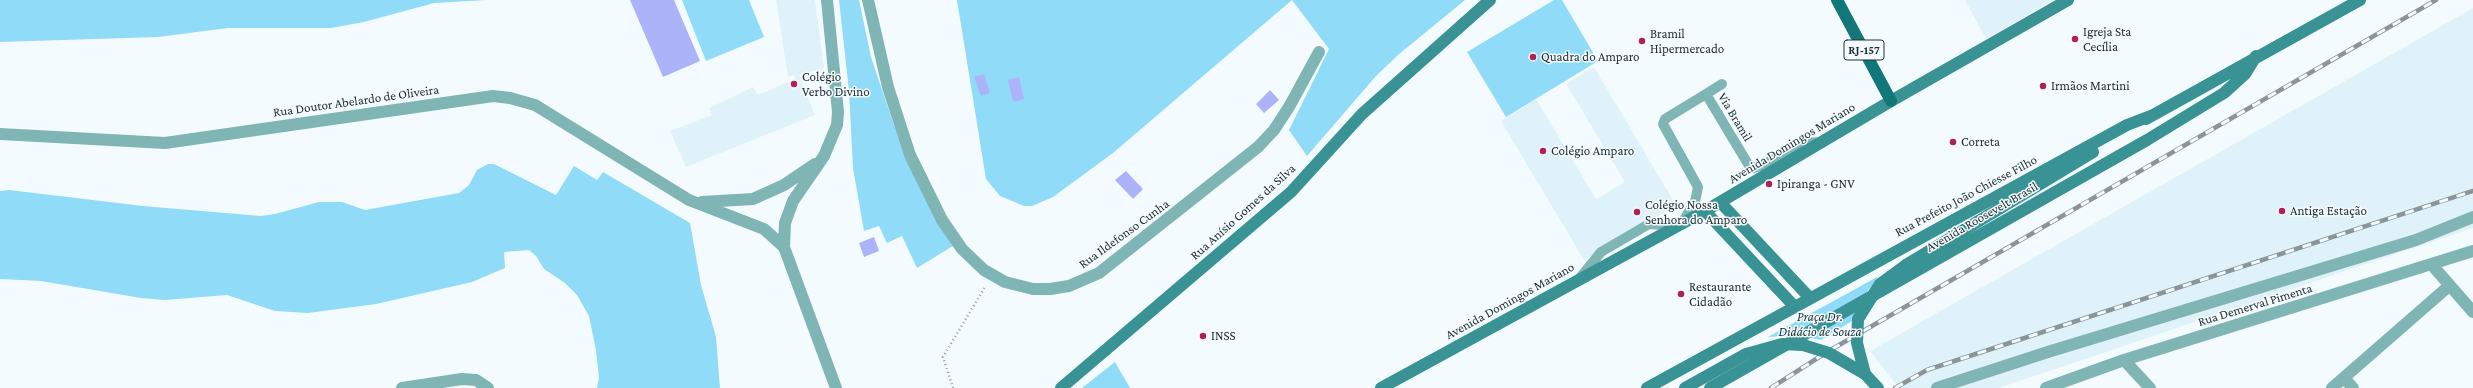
<!DOCTYPE html>
<html>
<head>
<meta charset="utf-8">
<style>
	body { margin:0 }
	canvas { display:block; background:#f4fbfe }
</style>
</head>
<body>
<canvas width="2473" height="388"></canvas>
<script>
const c = document.querySelector('canvas').getContext('2d');
c.lineJoin = 'round';
function fill(path, color) {
  c.fillStyle = color;
  c.fill(path, 'evenodd');
}
function poly(rows) {
  const path = new Path2D();
  for (const r of rows) {
    path.moveTo(r[0], r[1]);
    for (let i = 2; i < r.length; i += 2) path.lineTo(r[i], r[i + 1]);
  }
  return path;
}
function stroke(path, color, width, dash) {
  c.strokeStyle = color;
  c.lineWidth = width;
  c.lineCap = dash ? 'butt' : 'round';
  c.setLineDash(dash || []);
  c.stroke(path);
}
function drawText(font, color, halo, rows, align = 'center') {
  c.font = font + ' "Crimson Pro",serif';
  c.lineWidth = 3;
  c.setLineDash([]);
  c.textBaseline = 'middle';
  c.strokeStyle = halo;
  c.fillStyle = color;
  for (const [text, x, y, turn = 0] of rows) {
    c.save();
    c.translate(x, y);
    c.rotate((+turn || 0) * Math.PI / 180);
    c.textAlign = isNaN(turn) ? turn : align;
    if (halo) c.strokeText(text, 0, 0);
    c.fillText(text, 0, 0);
    c.restore();
  }
}
fill(poly([
	[776,0,815,0,824,68,799,75,815,115,686,167,670,131,712,115,709,108,753,87,758,95,795,79,794,75,788,77],
	[1965,0,2053,0,1986,39],
	[2473,8,2473,228,1999,388,1899,388,1870,351],
	[1594,67,1676,205,1584,260,1501,121,1536,99,1596,199,1625,182,1566,84]
]), '#e0f2f9');
fill(poly([
	[0,0,486,0,434,3,364,22,331,28,228,28,158,37,0,42],
	[682,0,749,0,764,37,706,61],
	[839,0,859,0,871,57,901,146,953,246,917,268,902,236,887,243,879,226,864,231,853,168,849,91],
	[957,0,1465,0,1398,55,1376,76,1307,156,1289,130,1329,49,1292,0,1113,153,1053,197,1032,206,1024,206,1000,196,986,179],
	[1554,0,1562,0,1598,61,1506,117,1467,52],
	[488,164,494,164,556,195,574,166,597,180,603,172,690,223,701,285,716,337,720,388,597,388,599,378,596,350,589,316,577,295,565,283,544,269,536,256,529,250,504,252,505,268,472,282,376,304,308,313,275,311,227,295,165,300,141,298,41,281,0,279,0,191,9,190,143,206,261,216,275,214,319,202,342,202,365,210,459,193,469,185,477,170],
	[1879,276,1861,300,1852,321,1821,340,1795,335,1768,337],
	[1115,362,1130,388,1082,388]
]), '#90dbf8');
fill(poly([
	[630,0,674,0,700,61,663,77],
	[984,74,990,93,981,96,974,77],
	[1019,77,1024,99,1013,102,1008,80],
	[1270,90,1279,100,1264,113,1256,104],
	[1126,171,1143,189,1133,199,1115,180],
	[874,237,879,251,864,257,859,243]
]), '#adb3f9');
stroke(poly([
	[953,388,943,357,985,287]
]), '#929da1', 2.5, [1, 3]);
stroke(poly([
	[1706,94,1722,84],
	[1682,223,1695,202,1698,187,1663,124,1665,119,1706,94,1748,164,1754,168,1763,165,1801,143,1822,142],
	[1580,278,1601,252,1649,224,1676,226]
]), '#80b5b5', 10);
stroke(poly([
	[827,0,838,112,837,125,824,156,793,201,785,223,784,247,836,388],
	[868,0,888,87,910,155,942,220,962,249,984,270,1005,282,1033,289,1050,289,1069,286,1099,273,1258,147,1274,130,1289,107,1319,52],
	[0,134,165,143,493,96,510,98,535,105,689,200,764,229,784,247],
	[702,202,753,199,784,185,815,164],
	[2432,265,2473,312],
	[2124,360,2150,388],
	[2344,378,2353,388],
	[402,388,462,379,476,380,488,388],
	[1937,388,2051,351,2416,240,2473,217],
	[2046,388,2124,360,2473,251],
	[2332,388,2449,286]
]), '#80b5b5', 12);
stroke(poly([
	[2146,119,2360,0],
	[1720,202,1809,297],
	[1705,211,1794,306],
	[1906,265,2093,152],
	[1865,374,1878,388],
	[1061,388,1291,192,1362,114,1490,0],
	[1381,388,1705,211,1891,101,2068,0],
	[1647,388,2127,125,2153,115],
	[1710,388,2147,140,2224,93,2245,74,2256,56]
]), '#399394', 12);
stroke(poly([
	[1837,0,1891,101]
]), '#127778', 12);
const rail = poly([
	[1771,388,1827,352,2436,0],
	[1895,388,1927,370,2473,191]
]);
stroke(rail, '#8a9599', 4.5);
stroke(rail, '#f4fbfe', 3, [9]);
stroke(poly([
	[1865,374,1857,343,1858,319,1880,284,1906,265],
	[1685,388,1746,354,1782,344,1803,345,1829,353,1865,374]
]), '#399394', 12);
for (const [x, y, r, color] of [
	[2075,39,4,"#b02157"],
	[1642,41,4,"#b02157"],
	[1533,57,4,"#b02157"],
	[794,84,4,"#b02157"],
	[2043,86,4,"#b02157"],
	[1953,142,4,"#b02157"],
	[1543,151,4,"#b02157"],
	[1769,184,4,"#b02157"],
	[2282,211,4,"#b02157"],
	[1637,212,4,"#b02157"],
	[1681,294,4,"#b02157"],
	[1203,336,4,"#b02157"]
]) {
  const dot = new Path2D();
  dot.arc(x, y, r, 0, 2 * Math.PI);
  c.fillStyle = color;
  c.fill(dot);
  stroke(dot, '#f4fbfe', 1.5);
}
for (const [x, y, w] of [
	[1864,50,40]
]) {
  const box = new Path2D();
  box.roundRect(x - w / 2, y - 10, w, 20, 3);
  c.fillStyle = '#f4fbfe';
  c.fill(box);
  stroke(box, '#223036', 1);
}
drawText('bold 12px', '#223036', null, [
	["RJ-157",1864,50]
]);
drawText('13px', '#223036', '#f4fbfe', [
	["Igreja Sta",2083,32],
	["Cecília",2083,47],
	["Bramil",1650,34],
	["Hipermercado",1650,49],
	["Quadra do Amparo",1541,57],
	["Colégio",802,77],
	["Verbo Divino",802,92],
	["Irmãos Martini",2051,86],
	["Correta",1961,142],
	["Colégio Amparo",1551,151],
	["Ipiranga - GNV",1777,184],
	["Colégio Nossa",1645,205],
	["Senhora do Amparo",1645,220],
	["Antiga Estação",2290,211],
	["Restaurante",1689,287],
	["Cidadão",1689,302],
	["INSS",1211,336]
], 'left');
drawText('13px', '#223036', '#f4fbfe', [
	["Rua Doutor Abelardo de Oliveira",356,101,-8],
	["Via Bramil",1735,117,59],
	["Avenida Domingos Mariano",1792,143,-31],
	["Rua Prefeito João Chiesse Filho",1966,196,-28],
	["Rua Anísio Gomes da Silva",1243,212,-42],
	["Avenida Roosevelt Brasil",1982,217,-30],
	["Rua Ildefonso Cunha",1124,234,-36],
	["Avenida Domingos Mariano",1510,301,-29],
	["Rua Demerval Pimenta",2255,305,-17]
]);
drawText('italic 13px', '#192e36', '#f4fbfe', [
	["Praça Dr.",1820,317],
	["Didácio de Souza",1820,332]
]);
</script>
</body>
</html>
